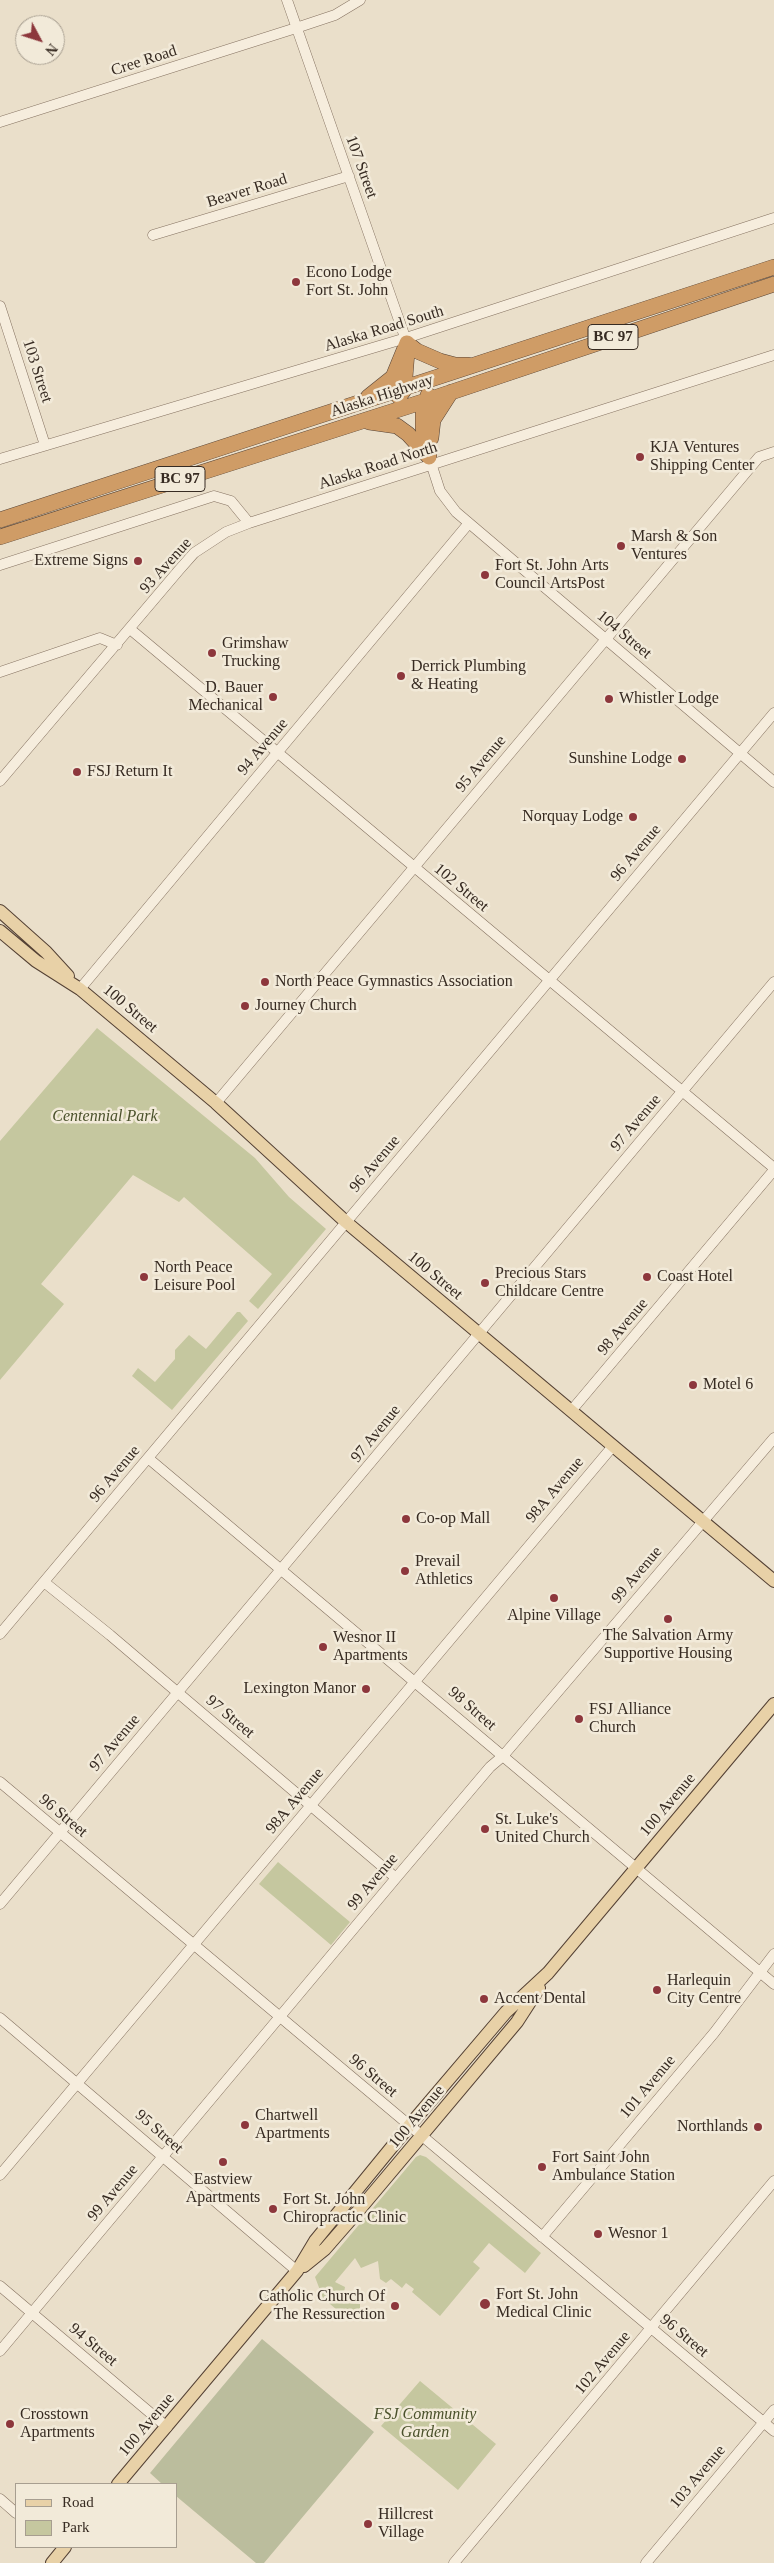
<!DOCTYPE html>
<html>
<head>
<meta charset="utf-8">
<style>
	body { margin:0 }
	#map { position:relative; width:774px; height:2563px; overflow:hidden; background:#eadfca; font-family:Georgia,serif }
	canvas { display:block }
	.legend { position:absolute; left:15px; top:2483px; width:162px; height:65px; box-sizing:border-box; background:#f2ead9; border:1px solid #a79e90; margin:0; padding:6px 9px; list-style:none; font-size:15px; color:#372b22 }
	.legend li { display:flex; align-items:center; gap:10px; height:25px }
	.legend b { width:25px; border:1px solid #a79e90 }
	.north { position:absolute; left:15px; top:15px; width:50px; height:50px; box-sizing:border-box; background:#f2ead9; border:1px solid #a79e90; border-radius:50%; rotate:130deg; font-size:14px; font-weight:700; line-height:20px; text-align:center; color:#372b22 }
	.north::after { content:''; display:block; margin:auto; width:18px; height:22px; background:#8d373c; clip-path:polygon(50% 0,100% 100%,50% 72%,0 100%) }
</style>
</head>
<body>
<div id="map">
<canvas width="774" height="2563"></canvas>
<ul class="legend">
<li><b style="height:6px;background:#e8d1a7"></b>Road</li>
<li><b style="height:14px;background:#c5c79f"></b>Park</li>
</ul>
<div class="north">N</div>
</div>
<script>
const c = document.querySelector('canvas').getContext('2d');
c.lineJoin = 'round';
function fill(path, color) {
  c.fillStyle = color;
  c.fill(path, 'evenodd');
}
function poly(rows) {
  const path = new Path2D();
  for (const r of rows) {
    path.moveTo(r[0], r[1]);
    for (let i = 2; i < r.length; i += 2) path.lineTo(r[i], r[i + 1]);
  }
  return path;
}
function stroke(path, color, width, dash) {
  c.strokeStyle = color;
  c.lineWidth = width;
  c.lineCap = dash ? 'butt' : 'round';
  c.setLineDash(dash || []);
  c.stroke(path);
}
function drawText(font, color, halo, rows, align = 'center') {
  c.font = font + ' Georgia,serif';
  c.lineWidth = 5;
  c.setLineDash([]);
  c.textBaseline = 'middle';
  c.strokeStyle = halo;
  c.fillStyle = color;
  for (const [text, x, y, turn = 0] of rows) {
    c.save();
    c.translate(x, y);
    c.rotate((+turn || 0) * Math.PI / 180);
    c.textAlign = isNaN(turn) ? turn : align;
    if (halo) c.strokeText(text, 0, 0);
    c.fillText(text, 0, 0);
    c.restore();
  }
}
fill(poly([
	[97,1028,255,1158,289,1197,326,1229,258,1309,249,1301,272,1274,184,1197,179,1202,133,1175,41,1284,64,1304,0,1380,0,1141],
	[237,1312,240,1312,248,1321,172,1410,132,1376,138,1368,155,1382,175,1359,175,1350,189,1335,206,1349],
	[278,1862,350,1922,331,1945,259,1884],
	[420,2155,426,2157,541,2253,525,2273,489,2243,473,2262,480,2268,440,2316,412,2292,414,2289,406,2283,402,2288,391,2279,386,2283,380,2279,378,2261,361,2268,355,2258,335,2282,345,2287,342,2303,360,2304,360,2308,350,2321,323,2298,315,2277,416,2157],
	[420,2381,496,2444,458,2490,381,2426]
]), '#c5c79f');
fill(poly([
	[262,2339,374,2432,264,2563,256,2563,176,2496,176,2484,162,2484,150,2473]
]), '#bbbd9d');
const minor = poly([
	[287,0,407,343],
	[0,122,296,28,335,15,360,0],
	[153,235,349,176],
	[0,306,45,445],
	[0,459,406,338,774,218],
	[430,460,440,491,456,512,774,782],
	[0,565,214,496,231,501,249,523],
	[130,629,774,1168],
	[0,672,100,638,117,645],
	[0,781,179,570,194,553,226,532,249,523,774,355],
	[80,989,469,523],
	[216,1103,759,457,774,452],
	[571,1411,774,1170],
	[148,1458,774,1984],
	[44,1582,110,1635,396,1878],
	[0,1634,774,713],
	[0,1782,774,2431],
	[0,1904,774,982],
	[0,2018,297,2271],
	[0,2175,613,1446],
	[542,2237,714,2033,774,1954],
	[0,2286,167,2427],
	[0,2351,396,1878,490,1767,503,1756,774,1438],
	[0,2499,16,2513],
	[454,2563,774,2181],
	[646,2563,774,2410]
]);
const major = poly([
	[0,911,46,952,68,976],
	[0,931,36,961,80,989,216,1103,346,1222,774,1581],
	[304,2266,325,2249,359,2210,517,2022,539,1988],
	[118,2484,297,2271,315,2241,409,2126,506,2012,548,1973,774,1704],
	[52,2563,65,2547]
]);
const highway = poly([
	[407,343,417,351,440,361,455,365,468,365],
	[428,395,423,414,423,428,429,455],
	[368,397,393,377,407,343],
	[399,397,404,390,407,352],
	[369,422,397,426,408,434,429,457],
	[431,438,433,420,451,392],
	[0,520,774,267],
	[0,537,425,401,774,284]
]);
stroke(minor, '#857261', 11);
stroke(major, '#544134', 14);
stroke(highway, '#544134', 16);
stroke(minor, '#f6eddd', 10);
stroke(major, '#e8d1a7', 12);
stroke(highway, '#cf9c66', 15);
for (const [x, y, r, color] of [
	[296,282,5,"#8d373c"],
	[640,457,5,"#8d373c"],
	[621,546,5,"#8d373c"],
	[138,561,5,"#8d373c"],
	[485,575,5,"#8d373c"],
	[212,653,5,"#8d373c"],
	[401,676,5,"#8d373c"],
	[273,697,5,"#8d373c"],
	[609,699,5,"#8d373c"],
	[682,759,5,"#8d373c"],
	[77,772,5,"#8d373c"],
	[633,817,5,"#8d373c"],
	[265,982,5,"#8d373c"],
	[245,1006,5,"#8d373c"],
	[144,1277,5,"#8d373c"],
	[647,1277,5,"#8d373c"],
	[485,1283,5,"#8d373c"],
	[693,1385,5,"#8d373c"],
	[406,1519,5,"#8d373c"],
	[405,1571,5,"#8d373c"],
	[554,1598,5,"#8d373c"],
	[668,1619,5,"#8d373c"],
	[323,1647,5,"#8d373c"],
	[366,1689,5,"#8d373c"],
	[579,1719,5,"#8d373c"],
	[485,1829,5,"#8d373c"],
	[657,1990,5,"#8d373c"],
	[484,1999,5,"#8d373c"],
	[245,2125,5,"#8d373c"],
	[758,2127,5,"#8d373c"],
	[223,2162,5,"#8d373c"],
	[542,2167,5,"#8d373c"],
	[273,2209,5,"#8d373c"],
	[598,2234,5,"#8d373c"],
	[485,2304,6,"#8d373c"],
	[395,2306,5,"#8d373c"],
	[10,2424,5,"#8d373c"],
	[368,2524,5,"#8d373c"]
]) {
  const dot = new Path2D();
  dot.arc(x, y, r, 0, 2 * Math.PI);
  c.fillStyle = color;
  c.fill(dot);
  stroke(dot, '#f2ead9', 2);
}
for (const [x, y, w] of [
	[613,337,50],
	[180,479,50]
]) {
  const box = new Path2D();
  box.roundRect(x - w / 2, y - 12.5, w, 25, 4);
  c.fillStyle = '#f2ead9';
  c.fill(box);
  stroke(box, '#372b22', 1);
}
drawText('bold 15px', '#372b22', null, [
	["BC 97",613,337],
	["BC 97",180,479]
]);
drawText('16px', '#372b22', '#f2ead9', [
	["Cree Road",144,61,-18],
	["107 Street",361,167,70],
	["Beaver Road",247,191,-17],
	["Alaska Road South",384,329,-17],
	["103 Street",37,371,72],
	["Alaska Highway",382,396,-18],
	["Alaska Road North",378,466,-18],
	["93 Avenue",166,566,-48],
	["104 Street",624,635,40],
	["94 Avenue",263,747,-50],
	["95 Avenue",481,764,-50],
	["96 Avenue",636,853,-50],
	["102 Street",461,888,40],
	["100 Street",130,1009,40],
	["97 Avenue",636,1123,-50],
	["96 Avenue",375,1164,-50],
	["100 Street",435,1276,40],
	["98 Avenue",623,1327,-50],
	["97 Avenue",376,1434,-51],
	["96 Avenue",115,1474,-50],
	["98A Avenue",555,1490,-50],
	["99 Avenue",637,1575,-50],
	["98 Street",472,1709,41],
	["97 Street",230,1717,40],
	["97 Avenue",115,1743,-50],
	["98A Avenue",295,1801,-50],
	["100 Avenue",668,1805,-50],
	["96 Street",63,1816,40],
	["99 Avenue",373,1882,-50],
	["96 Street",373,2076,40],
	["101 Avenue",648,2087,-50],
	["100 Avenue",417,2117,-50],
	["95 Street",159,2132,41],
	["99 Avenue",113,2193,-50],
	["96 Street",684,2336,40],
	["94 Street",93,2345,40],
	["102 Avenue",603,2363,-50],
	["100 Avenue",147,2425,-50],
	["103 Avenue",698,2477,-50]
]);
drawText('16px', '#372b22', '#f2ead9', [
	["Econo Lodge",306,273],
	["Fort St. John",306,291],
	["KJA Ventures",650,448],
	["Shipping Center",650,466],
	["Marsh & Son",631,537],
	["Ventures",631,555],
	["Extreme Signs",128,561,"right"],
	["Fort St. John Arts",495,566],
	["Council ArtsPost",495,584],
	["Grimshaw",222,644],
	["Trucking",222,662],
	["Derrick Plumbing",411,667],
	["& Heating",411,685],
	["D. Bauer",263,688,"right"],
	["Mechanical",263,706,"right"],
	["Whistler Lodge",619,699],
	["Sunshine Lodge",672,759,"right"],
	["FSJ Return It",87,772],
	["Norquay Lodge",623,817,"right"],
	["North Peace Gymnastics Association",275,982],
	["Journey Church",255,1006],
	["North Peace",154,1268],
	["Leisure Pool",154,1286],
	["Precious Stars",495,1274],
	["Childcare Centre",495,1292],
	["Coast Hotel",657,1277],
	["Motel 6",703,1385],
	["Co-op Mall",416,1519],
	["Prevail",415,1562],
	["Athletics",415,1580],
	["Alpine Village",554,1616,"center"],
	["The Salvation Army",668,1636,"center"],
	["Supportive Housing",668,1654,"center"],
	["Wesnor II",333,1638],
	["Apartments",333,1656],
	["Lexington Manor",356,1689,"right"],
	["FSJ Alliance",589,1710],
	["Church",589,1728],
	["St. Luke's",495,1820],
	["United Church",495,1838],
	["Harlequin",667,1981],
	["City Centre",667,1999],
	["Accent Dental",494,1999],
	["Chartwell",255,2116],
	["Apartments",255,2134],
	["Northlands",748,2127,"right"],
	["Fort Saint John",552,2158],
	["Ambulance Station",552,2176],
	["Eastview",223,2180,"center"],
	["Apartments",223,2198,"center"],
	["Fort St. John",283,2200],
	["Chiropractic Clinic",283,2218],
	["Wesnor 1",608,2234],
	["Fort St. John",496,2295],
	["Medical Clinic",496,2313],
	["Catholic Church Of",385,2297,"right"],
	["The Ressurection",385,2315,"right"],
	["Crosstown",20,2415],
	["Apartments",20,2433],
	["Hillcrest",378,2515],
	["Village",378,2533]
], 'left');
drawText('italic 16px', '#4a512b', '#f2ead9', [
	["Centennial Park",105,1117],
	["FSJ Community",425,2415],
	["Garden",425,2433]
]);
</script>
</body>
</html>
